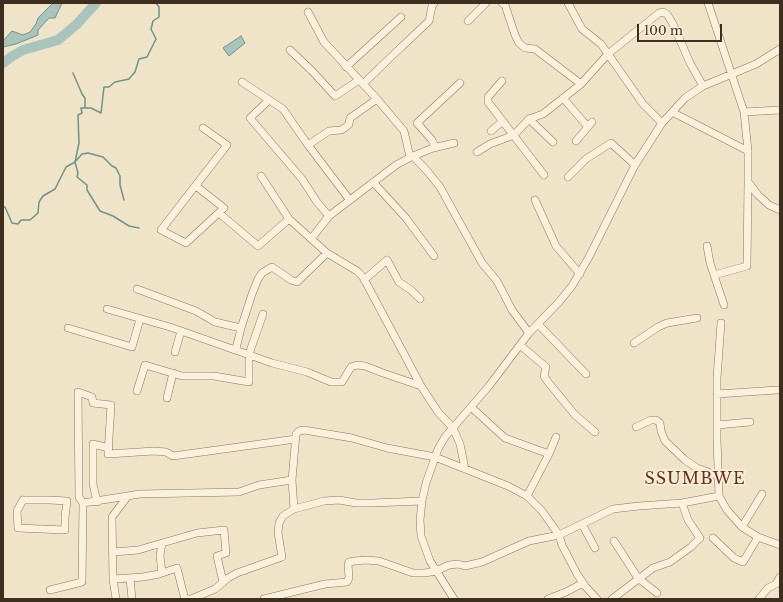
<!DOCTYPE html>
<html>
<head>
<meta charset="utf-8">
<style>
	body { margin:0 }
	#map { position:relative; width:783px; height:602px; overflow:hidden; background:#f0e4c8; font-family:"Libre Baskerville",serif }
	canvas { display:block }
	.frame { position:absolute; inset:0; border:4px solid #3d2e20; pointer-events:none }
	.scale { position:absolute; left:637px; top:24px; width:85px; height:18px; box-sizing:border-box; border:2px solid #3d2e20; border-top:0; padding-left:5px; font-size:12px; line-height:14px; white-space:nowrap; color:#3d2e20; -webkit-text-stroke:3px #f7eed8; paint-order:stroke }
</style>
</head>
<body>
<div id="map">
<canvas width="783" height="602"></canvas>
<div class="frame"></div>
<div class="scale">100 m</div>
</div>
<script>
const c = document.querySelector('canvas').getContext('2d');
c.lineJoin = 'round';
function fill(path, color) {
  c.fillStyle = color;
  c.fill(path, 'evenodd');
}
function poly(rows) {
  const path = new Path2D();
  for (const r of rows) {
    path.moveTo(r[0], r[1]);
    for (let i = 2; i < r.length; i += 2) path.lineTo(r[i], r[i + 1]);
  }
  return path;
}
function stroke(path, color, width, dash) {
  c.strokeStyle = color;
  c.lineWidth = width;
  c.lineCap = dash ? 'butt' : 'round';
  c.setLineDash(dash || []);
  c.stroke(path);
}
function drawText(font, color, halo, rows, align = 'center') {
  c.font = font + ' "Libre Baskerville",serif';
  c.lineWidth = 4;
  c.setLineDash([]);
  c.textBaseline = 'middle';
  c.strokeStyle = halo;
  c.fillStyle = color;
  for (const [text, x, y, turn = 0] of rows) {
    c.save();
    c.translate(x, y);
    c.rotate((+turn || 0) * Math.PI / 180);
    c.textAlign = isNaN(turn) ? turn : align;
    if (halo) c.strokeText(text, 0, 0);
    c.fillText(text, 0, 0);
    c.restore();
  }
}
const water = poly([
	[53,3,62,3,55,18,49,18,38,30,38,35,16,44,3,47,3,41,12,31,23,35,30,32,36,24,38,18,53,3],
	[241,36,245,43,229,56,223,48,241,36]
]);
fill(water, '#a9c4bc');
stroke(water, '#6f938a', 1);
stroke(poly([
	[73,73,82,94,85,98,85,108],
	[124,200,120,185,120,176,116,168,112,166,103,157,88,153,82,154,75,162,78,173,77,177,87,185,87,190,100,211,113,216,129,226,139,228],
	[3,207,5,207,12,223,18,224,21,220,30,220,38,213,39,202,43,196,55,189,66,167,75,162,79,143,78,115,82,113,81,108,91,108,101,113,104,87,109,87,115,82,129,79,135,72,139,59,147,57,156,39,151,29,153,21,159,17,159,7,156,3]
]), '#6f938a', 1.5);
stroke(poly([
	[3,63,11,57,23,50,58,40,77,24,96,3]
]), '#a9c4bc', 10);
const street = poly([
	[502,3,505,5,515,35,519,43,525,48,535,49,581,84],
	[568,3,582,29,601,44,643,104,662,123],
	[708,3,744,112,748,151,748,182,758,195,769,205,780,210],
	[308,12,324,42,377,99,404,131,410,157],
	[468,21,486,3],
	[290,50,313,72,335,96,359,80],
	[346,67,401,17],
	[502,81,488,97,488,102,544,175],
	[242,82,283,109,308,145,349,199],
	[363,84,394,54,429,21,432,6,434,3],
	[563,98,588,127],
	[269,100,250,118,302,179,317,202,329,216],
	[672,112,748,151],
	[744,112,780,110],
	[529,119,553,142],
	[491,131,503,121],
	[576,141,592,122],
	[308,145,329,131,341,130,346,127,349,124,350,118,377,99],
	[435,147,432,140,417,123,460,83],
	[477,152,490,144,514,135,529,119,543,114,581,84,608,54,659,13,663,12,667,14,673,24,690,63,703,86],
	[413,156,428,172,440,187,482,263,497,281,512,310,529,333],
	[261,176,289,219,327,253,357,271,363,277,421,386,438,412,453,428,460,444,465,469],
	[568,177,586,159,611,143,635,165],
	[373,182,406,218,434,256],
	[196,186,224,208,186,243,161,230,227,145,203,128],
	[535,200,556,246,580,274],
	[219,213,258,246,289,219],
	[311,239,329,216,396,165,413,156,433,148,454,143],
	[707,246,710,263,724,305],
	[714,275,747,266,748,182],
	[364,280,387,260,399,282,411,290,420,299],
	[137,289,196,311,215,322,241,328],
	[107,309,170,327,272,363,307,372,331,382,342,382,351,367,357,365,365,366,383,373,421,386],
	[721,323,717,378,717,439,719,496,727,510,742,527,758,537,780,545],
	[538,324,586,374],
	[68,328,132,347,140,319],
	[634,343,658,327,667,323,697,318],
	[520,345,546,367,544,376,548,382,575,415,595,432],
	[236,349,241,328,252,294,258,279,262,273,272,267,291,280,297,282,327,253],
	[175,352,181,331],
	[137,391,145,365,182,376,214,376,249,382,249,354,263,314],
	[717,394,777,390],
	[167,398,173,373],
	[471,407,505,438,549,454],
	[717,425,750,422],
	[636,427,651,420,656,420,660,423,661,431,665,441,685,460,697,468,719,476],
	[527,496,549,454,556,437],
	[23,500,50,500,67,501,65,517,65,530,18,528,17,511,23,500],
	[97,502,93,484,93,444,109,448],
	[83,503,140,494,239,492,259,485,292,480],
	[294,509,292,480,296,434,299,431,304,430,352,438,387,448,435,457,508,486,527,496,542,511,559,535,562,545,577,574,585,586,597,599],
	[582,524,595,548],
	[742,527,762,494],
	[713,538,734,558,743,562,758,537],
	[614,541,638,578,657,593],
	[162,543,160,556,162,573],
	[113,552,138,550,197,533,224,530,226,553,217,556,223,582],
	[130,578,132,599],
	[113,579,143,577,159,574,177,568,184,596,185,598,187,599],
	[50,590,82,582,83,503,79,497,78,392,92,397,93,403,111,405,108,454,154,451,166,452,173,456,296,439],
	[116,599,113,579,112,517,127,497],
	[191,599,215,589,228,578,237,573,282,557,278,533,279,523,283,516,294,509,324,501,339,500,356,503,372,503,422,501],
	[264,599,325,584,347,582,349,578,348,564,349,562,355,561,366,560,379,561,413,573,425,573,436,571,449,565,458,564,465,566,482,562,529,541,559,535,613,509,639,506,682,503,719,496],
	[454,599,430,561,421,536,420,520,422,501,426,483,438,449,445,437,489,386,529,333,559,302,572,286,589,257,635,165,662,123,685,98,703,86,756,64,780,49],
	[548,599,566,592,583,583],
	[612,599,653,568,670,562,691,547,700,538,688,520,682,503],
	[759,599,768,588,776,584,780,577]
]);
stroke(street, '#8d765c', 8);
stroke(street, '#faf1dc', 7);
c.letterSpacing = '1px';
drawText('16px', '#6b2e1e', '#f7eed8', [
	["SSUMBWE",695,479]
]);
c.letterSpacing = '0px';
</script>
</body>
</html>
